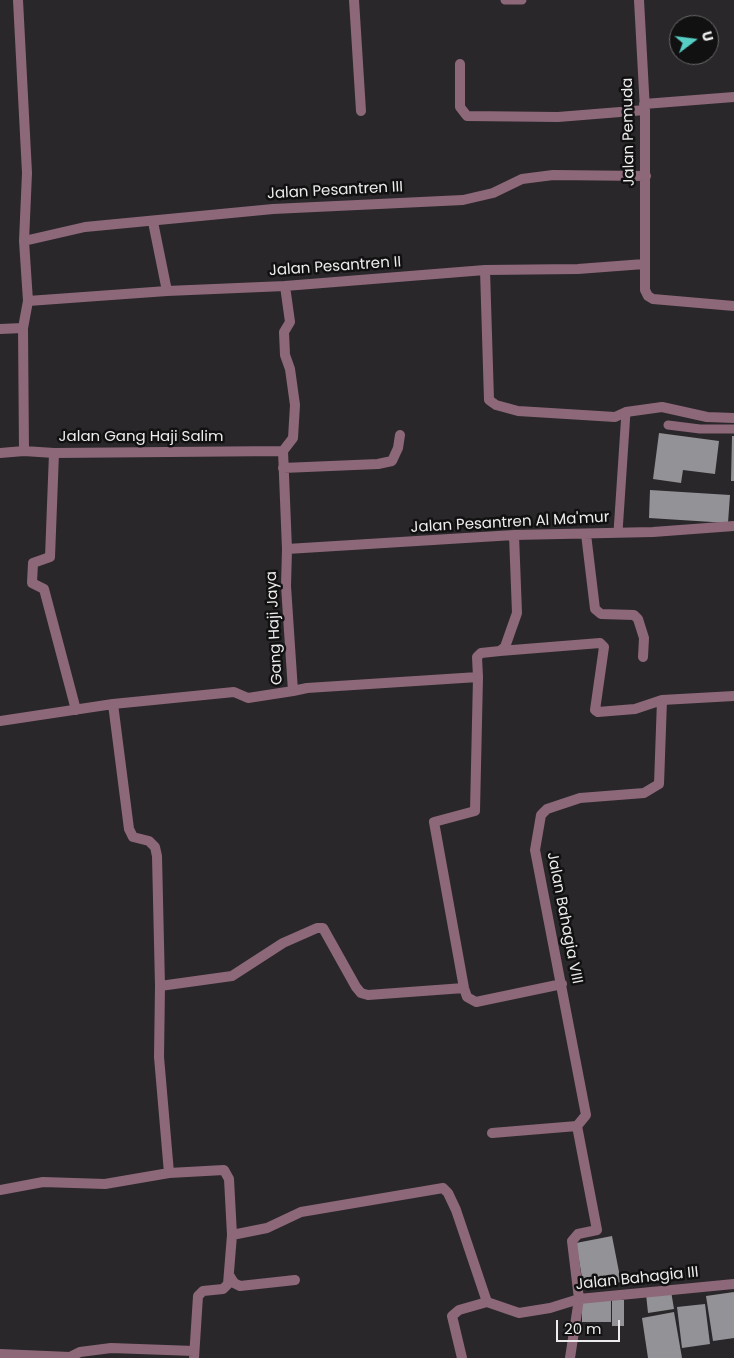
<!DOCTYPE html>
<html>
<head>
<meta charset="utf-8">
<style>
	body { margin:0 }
	#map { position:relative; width:734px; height:1358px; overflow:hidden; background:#2a272a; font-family:Poppins,sans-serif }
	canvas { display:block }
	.north { position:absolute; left:669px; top:15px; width:50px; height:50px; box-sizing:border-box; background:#121112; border:1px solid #6a696a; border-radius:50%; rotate:75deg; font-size:14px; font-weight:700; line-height:20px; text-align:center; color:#edeced }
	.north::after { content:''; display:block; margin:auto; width:18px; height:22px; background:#56cec3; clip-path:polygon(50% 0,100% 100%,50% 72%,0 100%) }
	.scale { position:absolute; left:556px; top:1320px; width:64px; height:22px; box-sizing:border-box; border:2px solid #edeced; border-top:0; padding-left:6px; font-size:15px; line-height:18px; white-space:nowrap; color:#edeced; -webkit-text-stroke:4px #121112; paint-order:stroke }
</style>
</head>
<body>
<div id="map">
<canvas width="734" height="1358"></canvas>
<div class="north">U</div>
<div class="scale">20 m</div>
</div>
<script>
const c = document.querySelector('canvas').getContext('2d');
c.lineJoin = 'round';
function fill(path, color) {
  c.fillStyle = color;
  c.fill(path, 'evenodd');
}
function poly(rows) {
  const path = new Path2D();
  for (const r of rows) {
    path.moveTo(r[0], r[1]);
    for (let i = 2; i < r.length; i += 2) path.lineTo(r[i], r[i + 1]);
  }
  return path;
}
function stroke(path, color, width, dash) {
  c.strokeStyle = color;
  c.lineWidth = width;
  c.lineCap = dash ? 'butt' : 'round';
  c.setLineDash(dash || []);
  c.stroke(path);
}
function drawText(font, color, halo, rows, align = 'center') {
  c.font = font + ' Poppins,sans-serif';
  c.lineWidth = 5;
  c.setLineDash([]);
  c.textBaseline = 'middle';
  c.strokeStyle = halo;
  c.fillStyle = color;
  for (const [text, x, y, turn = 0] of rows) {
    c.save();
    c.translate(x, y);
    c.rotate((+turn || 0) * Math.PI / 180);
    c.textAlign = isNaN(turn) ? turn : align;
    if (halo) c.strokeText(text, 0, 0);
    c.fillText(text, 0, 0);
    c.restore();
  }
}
fill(poly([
	[659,433,719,441,715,474,683,470,681,483,653,479],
	[732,436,734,436,734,481,731,481],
	[650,490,730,495,728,523,649,518],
	[612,1236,621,1282,584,1289,576,1243],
	[671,1291,674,1309,648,1313,646,1294],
	[734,1292,734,1338,713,1341,706,1296],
	[582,1300,611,1300,611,1322,582,1322],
	[612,1300,624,1300,624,1326,612,1326],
	[705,1304,710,1344,682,1348,677,1307],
	[674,1312,682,1358,648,1358,642,1318]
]), '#939296');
stroke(poly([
	[505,0,522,0],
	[668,425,700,429,734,429],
	[618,532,626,412]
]), '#8d6879', 9);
stroke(poly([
	[18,0,27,173,24,241,28,301,23,328,24,451],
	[354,0,361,111],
	[639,0,645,110,645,290,648,296,653,299,734,306],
	[460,64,460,107,467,116,558,117,645,110],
	[644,104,734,97],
	[153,222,167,291],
	[24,241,85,227,273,209,463,200,493,193,522,179,553,175,646,176],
	[485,270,489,400,496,405,518,411,615,417,626,412,662,407,707,417,734,418],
	[285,286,290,322,284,332,285,355,290,369,295,405,293,438,283,451,287,549,286,586,293,691,307,688,478,677,477,657,481,653,500,651,505,647,517,613,514,535],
	[28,301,167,291,285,286,485,270,578,269,644,264],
	[0,329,23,328],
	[0,453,24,451,54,453,283,451],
	[54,453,50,557,33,563,32,583,44,589,76,710],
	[283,468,378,464,392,461,398,448,400,435],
	[586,534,595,609,601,614,634,615,638,619,644,638,643,657],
	[287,549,514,535,653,532,734,526],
	[500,651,600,643,604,647,595,710,598,712,635,709,662,700,734,696],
	[478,677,475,811,434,822,464,988,467,997,476,1002,562,984],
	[113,704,129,829,133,837,149,841,155,847,157,856,160,986],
	[0,721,113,704,234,692,248,698,293,691],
	[492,1133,577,1126],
	[169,1173,159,1057,160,986,232,976,283,943,317,928,323,928,356,987,361,993,368,995,464,988],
	[0,1190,43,1182,105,1184,169,1173,224,1170,229,1179,232,1235,228,1284,223,1289,203,1291,198,1296,194,1358],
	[232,1235,267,1228,301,1212,443,1188,448,1193,456,1210,487,1302,459,1310,452,1316,462,1358],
	[229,1275,234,1283,240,1286,295,1280],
	[487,1302,519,1313,550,1308,579,1299,734,1284],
	[0,1354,70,1357,80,1352,111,1348,194,1351],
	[570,1358,579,1299,572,1241,578,1234,597,1230,577,1126,586,1115,535,850,541,815,547,809,580,798,644,793,659,784,662,700]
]), '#8d6879', 10);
drawText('15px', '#edeced', '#121112', [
	["Jalan Pemuda",629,132,-91],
	["Jalan Pesantren III",335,191,-3],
	["Jalan Pesantren II",335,267,-4],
	["Jalan Gang Haji Salim",141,437],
	["Jalan Pesantren Al Ma'mur",510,523,-3],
	["Gang Haji Jaya",275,628,-93],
	["Jalan Bahagia VIII",564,918,79],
	["Jalan Bahagia III",637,1279,-6]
]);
</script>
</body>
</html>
